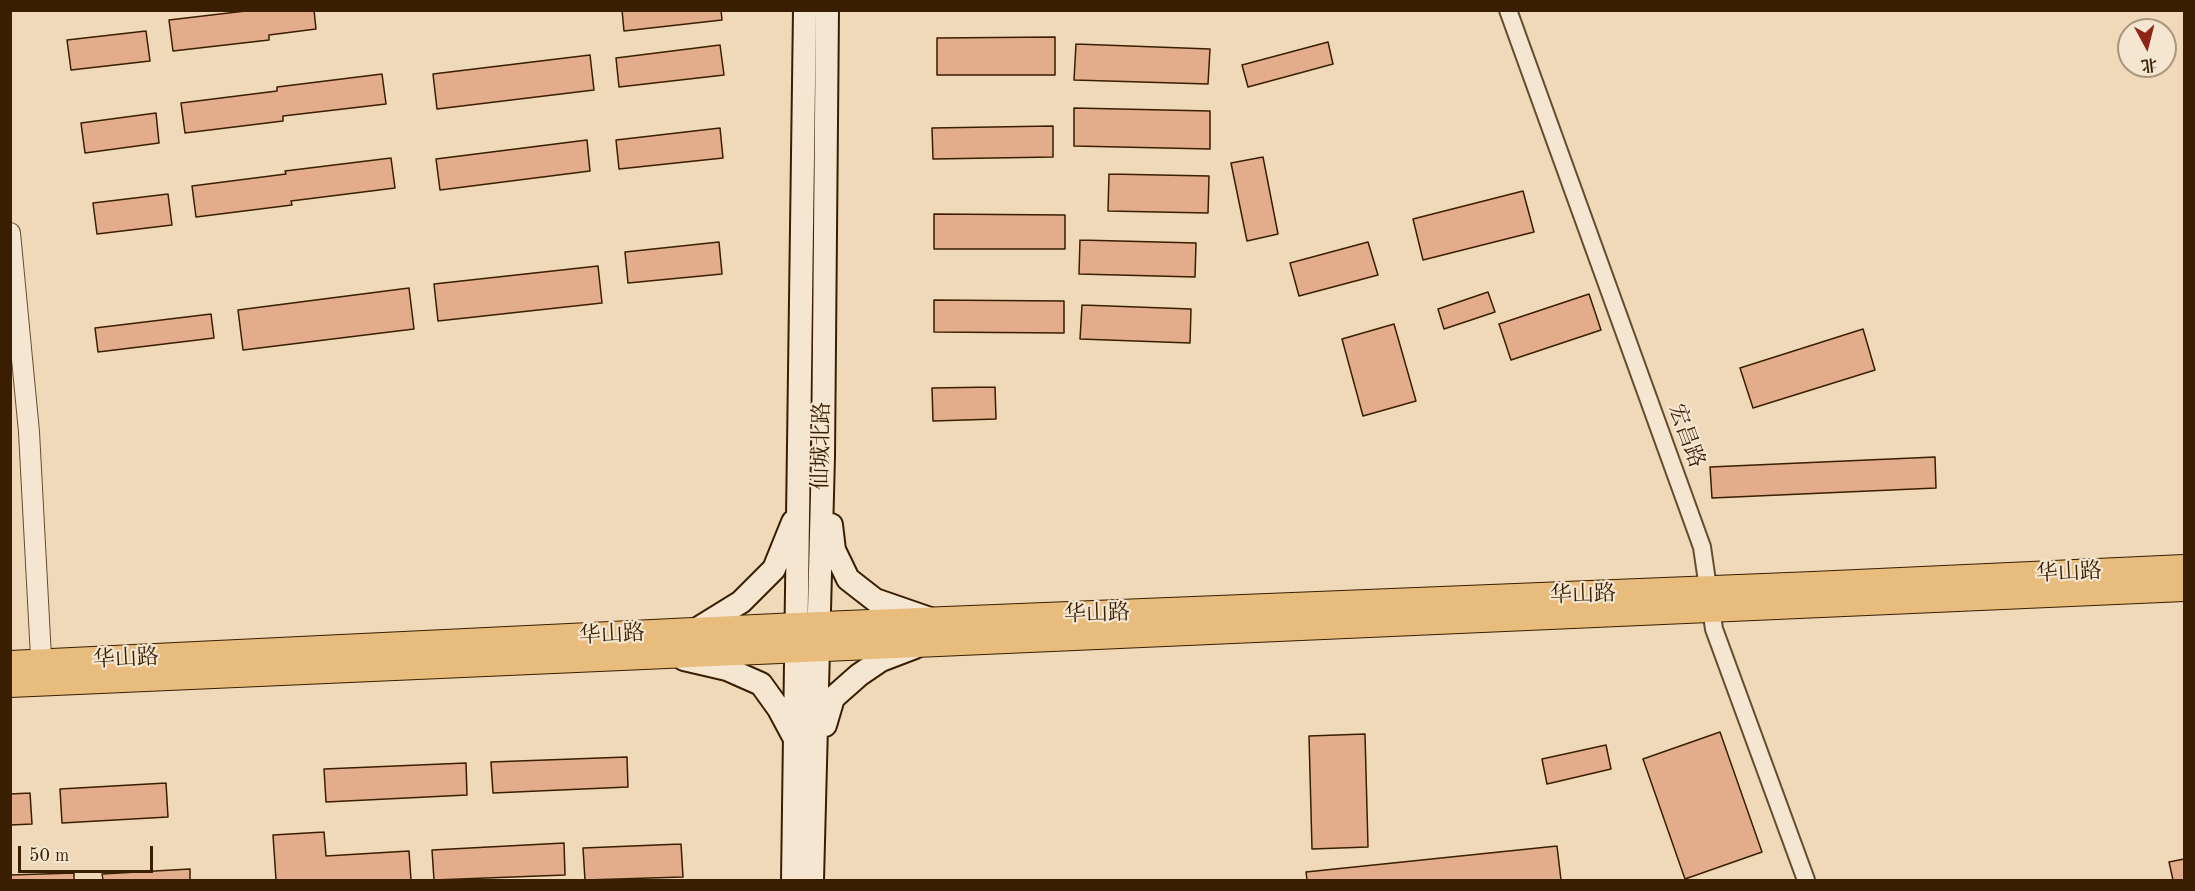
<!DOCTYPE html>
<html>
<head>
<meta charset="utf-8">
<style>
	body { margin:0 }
	#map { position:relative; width:2195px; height:891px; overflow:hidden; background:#efd9b8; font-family:"Old Standard TT","Noto Serif SC",serif }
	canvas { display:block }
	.frame { position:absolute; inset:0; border:12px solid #391e01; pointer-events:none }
	.north { position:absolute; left:2117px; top:18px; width:60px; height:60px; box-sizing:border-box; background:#f5e6d1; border:2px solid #aa967e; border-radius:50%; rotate:173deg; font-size:16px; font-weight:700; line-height:24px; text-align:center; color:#391e01 }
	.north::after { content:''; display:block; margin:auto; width:21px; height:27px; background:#8f2418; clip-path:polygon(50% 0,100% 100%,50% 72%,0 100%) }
	.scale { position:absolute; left:18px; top:846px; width:135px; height:27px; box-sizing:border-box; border:3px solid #391e01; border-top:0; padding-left:8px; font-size:18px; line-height:21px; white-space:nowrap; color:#391e01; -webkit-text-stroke:4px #f5e6d1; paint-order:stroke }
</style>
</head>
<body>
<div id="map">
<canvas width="2195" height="891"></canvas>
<div class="frame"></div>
<div class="north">北</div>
<div class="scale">50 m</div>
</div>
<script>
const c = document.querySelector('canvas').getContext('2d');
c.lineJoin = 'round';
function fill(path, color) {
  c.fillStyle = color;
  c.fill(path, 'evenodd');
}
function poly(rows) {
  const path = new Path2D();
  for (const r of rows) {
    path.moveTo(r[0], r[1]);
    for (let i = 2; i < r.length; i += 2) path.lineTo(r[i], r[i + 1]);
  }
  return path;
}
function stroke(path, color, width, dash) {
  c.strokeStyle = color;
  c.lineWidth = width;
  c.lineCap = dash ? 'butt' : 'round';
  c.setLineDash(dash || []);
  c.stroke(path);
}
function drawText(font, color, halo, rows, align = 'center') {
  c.font = font + ' "Old Standard TT","Noto Serif SC",serif';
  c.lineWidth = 4.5;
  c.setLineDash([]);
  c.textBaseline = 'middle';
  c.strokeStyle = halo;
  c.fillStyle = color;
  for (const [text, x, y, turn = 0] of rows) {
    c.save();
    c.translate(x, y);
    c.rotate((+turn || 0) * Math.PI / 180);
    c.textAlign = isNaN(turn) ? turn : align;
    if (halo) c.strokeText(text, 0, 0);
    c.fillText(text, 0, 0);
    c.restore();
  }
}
const building = poly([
	[254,10,314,10,316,29,269,35,269,40,173,51,169,20,254,10],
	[622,10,721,10,722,20,624,31,622,10],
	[146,31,150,61,71,70,67,40,146,31],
	[1055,37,1055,75,937,75,937,38,1055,37],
	[1328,42,1333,64,1248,87,1242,65,1328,42],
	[1076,44,1210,49,1208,84,1074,80,1076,44],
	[720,45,724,75,619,87,616,58,720,45],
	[590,55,594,90,437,109,433,74,590,55],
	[382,74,386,104,283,116,283,121,185,133,181,103,277,91,277,87,382,74],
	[1074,108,1210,111,1210,149,1074,146,1074,108],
	[156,113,159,143,85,153,81,123,156,113],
	[1053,126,1053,157,933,159,932,128,1053,126],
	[720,128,723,158,619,169,616,140,720,128],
	[587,140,590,171,440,190,436,159,587,140],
	[1263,157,1278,234,1247,241,1231,163,1263,157],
	[391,158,395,188,291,201,292,205,196,217,192,186,286,174,285,171,391,158],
	[1109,174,1209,176,1208,213,1108,211,1109,174],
	[1523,191,1534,232,1423,260,1413,219,1523,191],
	[168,194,172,225,97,234,93,203,168,194],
	[934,214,1065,215,1065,249,934,249,934,214],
	[1080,240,1196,243,1195,277,1079,274,1080,240],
	[719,242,722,274,628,283,625,252,719,242],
	[1368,242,1378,275,1299,296,1290,263,1368,242],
	[598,266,602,303,438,321,434,284,598,266],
	[409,288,414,329,243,350,238,310,409,288],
	[1488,292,1495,312,1444,329,1438,309,1488,292],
	[1589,294,1601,330,1511,360,1499,324,1589,294],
	[934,300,1064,301,1064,333,934,332,934,300],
	[1082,305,1191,309,1190,343,1080,339,1082,305],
	[211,314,214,338,98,352,95,328,211,314],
	[1394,324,1416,401,1363,416,1342,339,1394,324],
	[1863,329,1875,370,1753,408,1740,368,1863,329],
	[995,387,996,419,933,421,932,388,995,387],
	[1935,457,1936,488,1712,498,1710,467,1935,457],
	[1720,732,1762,852,1685,879,1643,759,1720,732],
	[1365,734,1368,847,1312,849,1309,736,1365,734],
	[1606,745,1611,769,1547,784,1542,759,1606,745],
	[627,757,628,787,493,793,491,762,627,757],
	[466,763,467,795,326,802,324,769,466,763],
	[166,783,168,817,62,823,60,789,166,783],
	[30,793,32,824,10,825,10,794,30,793],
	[324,832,326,856,409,851,411,880,276,880,273,835,324,832],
	[564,843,565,875,434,880,432,850,564,843],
	[681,844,683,877,585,880,583,848,681,844],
	[1557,846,1561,880,1307,880,1306,872,1557,846],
	[2184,859,2184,880,2173,880,2169,862,2184,859],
	[190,869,190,880,103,880,102,874,190,869],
	[74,873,74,880,10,880,10,875,74,873]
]);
fill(building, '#e3ad8b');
stroke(building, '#391e01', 1.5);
const minor = poly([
	[1508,10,1702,547,1714,629,1806,880]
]);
const tertiary = poly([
	[10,233,29,432,42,676]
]);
const secondary = poly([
	[831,525,834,550,848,579,875,600,930,619],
	[694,631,741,602,774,569,793,522],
	[684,659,727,669,761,684,779,709,794,737],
	[825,725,833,698,859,675,881,660,915,647],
	[793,880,805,10],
	[812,880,823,456,827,10]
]);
const primary = poly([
	[10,664,797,626,1813,585,2184,568],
	[10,684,2184,588]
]);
stroke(minor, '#664d2f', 20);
stroke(tertiary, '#664d2f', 22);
stroke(secondary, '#391e01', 26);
stroke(primary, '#391e01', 28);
stroke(minor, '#f5e6d1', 16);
stroke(tertiary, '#f5e6d1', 20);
stroke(secondary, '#f5e6d1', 22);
stroke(primary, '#e8bc7c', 26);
drawText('22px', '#391e01', '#f5e6d1', [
	["宏昌路",1686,436,70],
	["仙城北路",822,446,-89],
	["华山路",2069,573,-3],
	["华山路",1583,595,-2],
	["华山路",1097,614,-2],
	["华山路",612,635,-3],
	["华山路",126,659,-3]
]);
</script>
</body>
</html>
